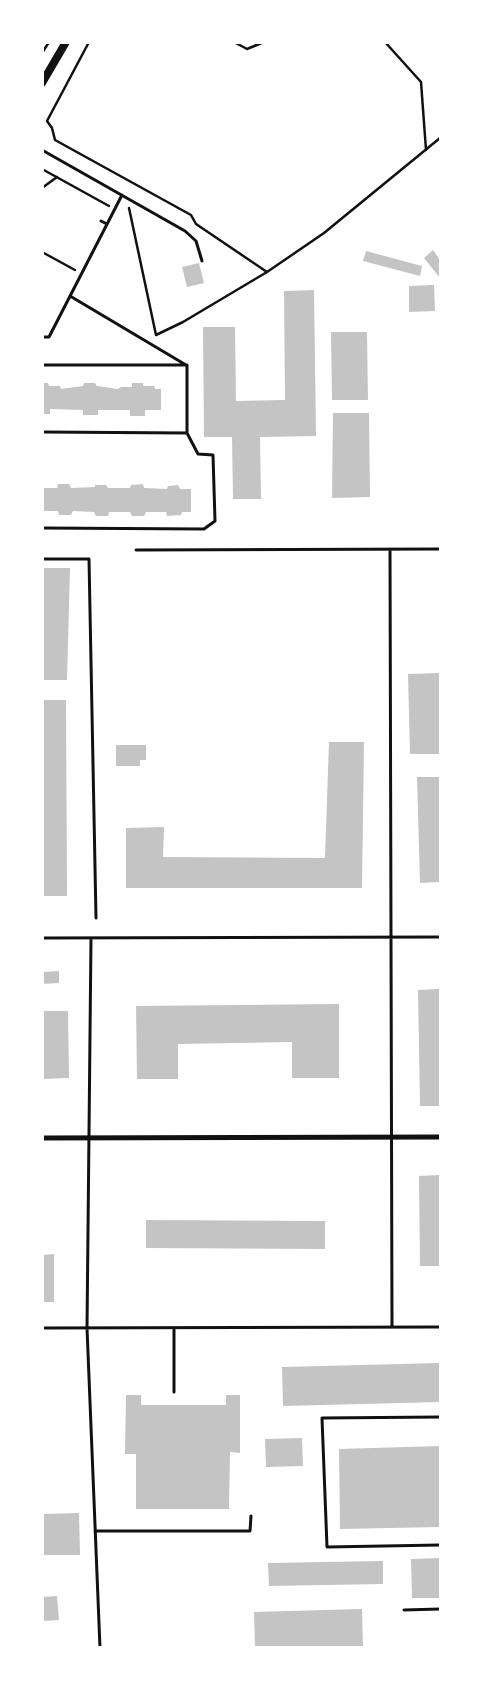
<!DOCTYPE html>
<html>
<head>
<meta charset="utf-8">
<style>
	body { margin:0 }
	#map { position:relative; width:483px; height:1690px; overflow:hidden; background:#fff; font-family:"Fira Sans Condensed",sans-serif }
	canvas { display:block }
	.frame { position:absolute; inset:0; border:44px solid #fff; pointer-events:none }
</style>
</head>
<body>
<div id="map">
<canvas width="483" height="1690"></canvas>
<div class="frame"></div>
</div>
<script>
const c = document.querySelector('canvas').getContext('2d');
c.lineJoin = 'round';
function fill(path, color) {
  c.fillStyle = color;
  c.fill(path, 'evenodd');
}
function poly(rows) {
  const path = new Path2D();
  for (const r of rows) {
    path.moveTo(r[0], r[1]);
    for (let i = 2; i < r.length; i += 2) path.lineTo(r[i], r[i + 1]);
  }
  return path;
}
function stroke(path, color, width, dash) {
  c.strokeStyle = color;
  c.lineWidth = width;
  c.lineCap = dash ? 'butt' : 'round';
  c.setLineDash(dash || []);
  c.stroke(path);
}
fill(poly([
	[433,250,440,260,440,278,424,258],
	[366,251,422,266,420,276,363,261],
	[199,263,204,283,187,287,182,267],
	[434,285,435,311,409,312,409,286],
	[314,290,316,436,260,437,261,499,233,499,232,437,204,437,203,327,235,327,236,401,285,400,284,291],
	[331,332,367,332,368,400,332,400],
	[42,383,48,383,49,386,60,386,61,389,83,386,84,383,95,383,97,386,118,389,121,387,132,387,132,383,143,383,143,386,154,386,155,389,161,389,161,410,145,410,145,416,130,416,130,410,98,410,98,415,83,415,83,410,50,409,50,414,42,414],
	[333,413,369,413,370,497,332,498],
	[58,484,69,484,71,488,95,487,95,485,106,485,108,488,130,488,131,485,143,484,144,488,167,489,168,486,178,485,180,489,191,489,191,512,182,512,181,515,167,516,166,512,146,512,144,516,132,516,130,512,109,512,108,516,96,516,94,512,73,511,71,515,59,515,58,511,42,511,42,488,57,488],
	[42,568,70,568,67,680,42,680],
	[440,673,440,754,410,754,408,674],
	[42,700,66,700,67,896,42,896],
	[329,742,364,742,362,888,126,888,126,828,164,827,163,857,325,858],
	[116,745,146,745,146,760,140,760,140,766,116,766],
	[417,777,440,777,440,882,420,883],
	[59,971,59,983,42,984,42,972],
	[440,989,440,1106,420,1106,418,990],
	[339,1004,339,1078,292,1078,292,1042,178,1044,178,1079,137,1079,136,1006],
	[42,1011,68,1011,69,1078,44,1079],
	[440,1175,440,1266,420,1266,419,1176],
	[146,1220,325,1221,325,1249,146,1248],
	[54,1254,54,1302,42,1302,42,1255],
	[440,1363,440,1402,283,1406,282,1367],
	[126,1395,141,1395,141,1405,226,1405,226,1395,240,1395,240,1453,230,1452,229,1509,136,1509,136,1454,125,1454],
	[302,1438,303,1466,266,1467,265,1439],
	[440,1446,440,1527,340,1529,339,1449],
	[79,1513,80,1555,42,1555,42,1514],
	[440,1558,440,1598,412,1598,411,1559],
	[383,1561,383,1584,269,1586,268,1563],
	[57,1596,59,1620,42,1621,42,1597],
	[362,1609,363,1648,255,1648,254,1612]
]), '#c4c4c4');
stroke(poly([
	[89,42,47,121,52,128,55,140,191,215,196,224,267,272],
	[234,42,247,49,264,42],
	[385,42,421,82,426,150],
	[42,53,49,42],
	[42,169,109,206],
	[42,188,57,177],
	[129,208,156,335,183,322,267,272,324,233,440,138],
	[42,252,75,270]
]), '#111', 2.5);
stroke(poly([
	[42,150,185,231,196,241,202,261],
	[101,221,107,224],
	[70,296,186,365],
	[42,337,49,337,122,195],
	[42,365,187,365,187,433,198,454,213,455,215,521,204,529,42,528],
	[42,432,187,433],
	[390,549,392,1327],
	[136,550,440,549],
	[42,559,89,559,96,918],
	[42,938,440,937],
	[91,938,87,1328,100,1648],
	[42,1328,440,1327],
	[174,1328,174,1392],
	[440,1417,322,1418,327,1547,440,1545],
	[95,1531,250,1531,251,1516],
	[404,1610,440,1609]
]), '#111', 3);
stroke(poly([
	[42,1138,440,1137]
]), '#111', 5);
stroke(poly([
	[42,83,66,42]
]), '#111', 8);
</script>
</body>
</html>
